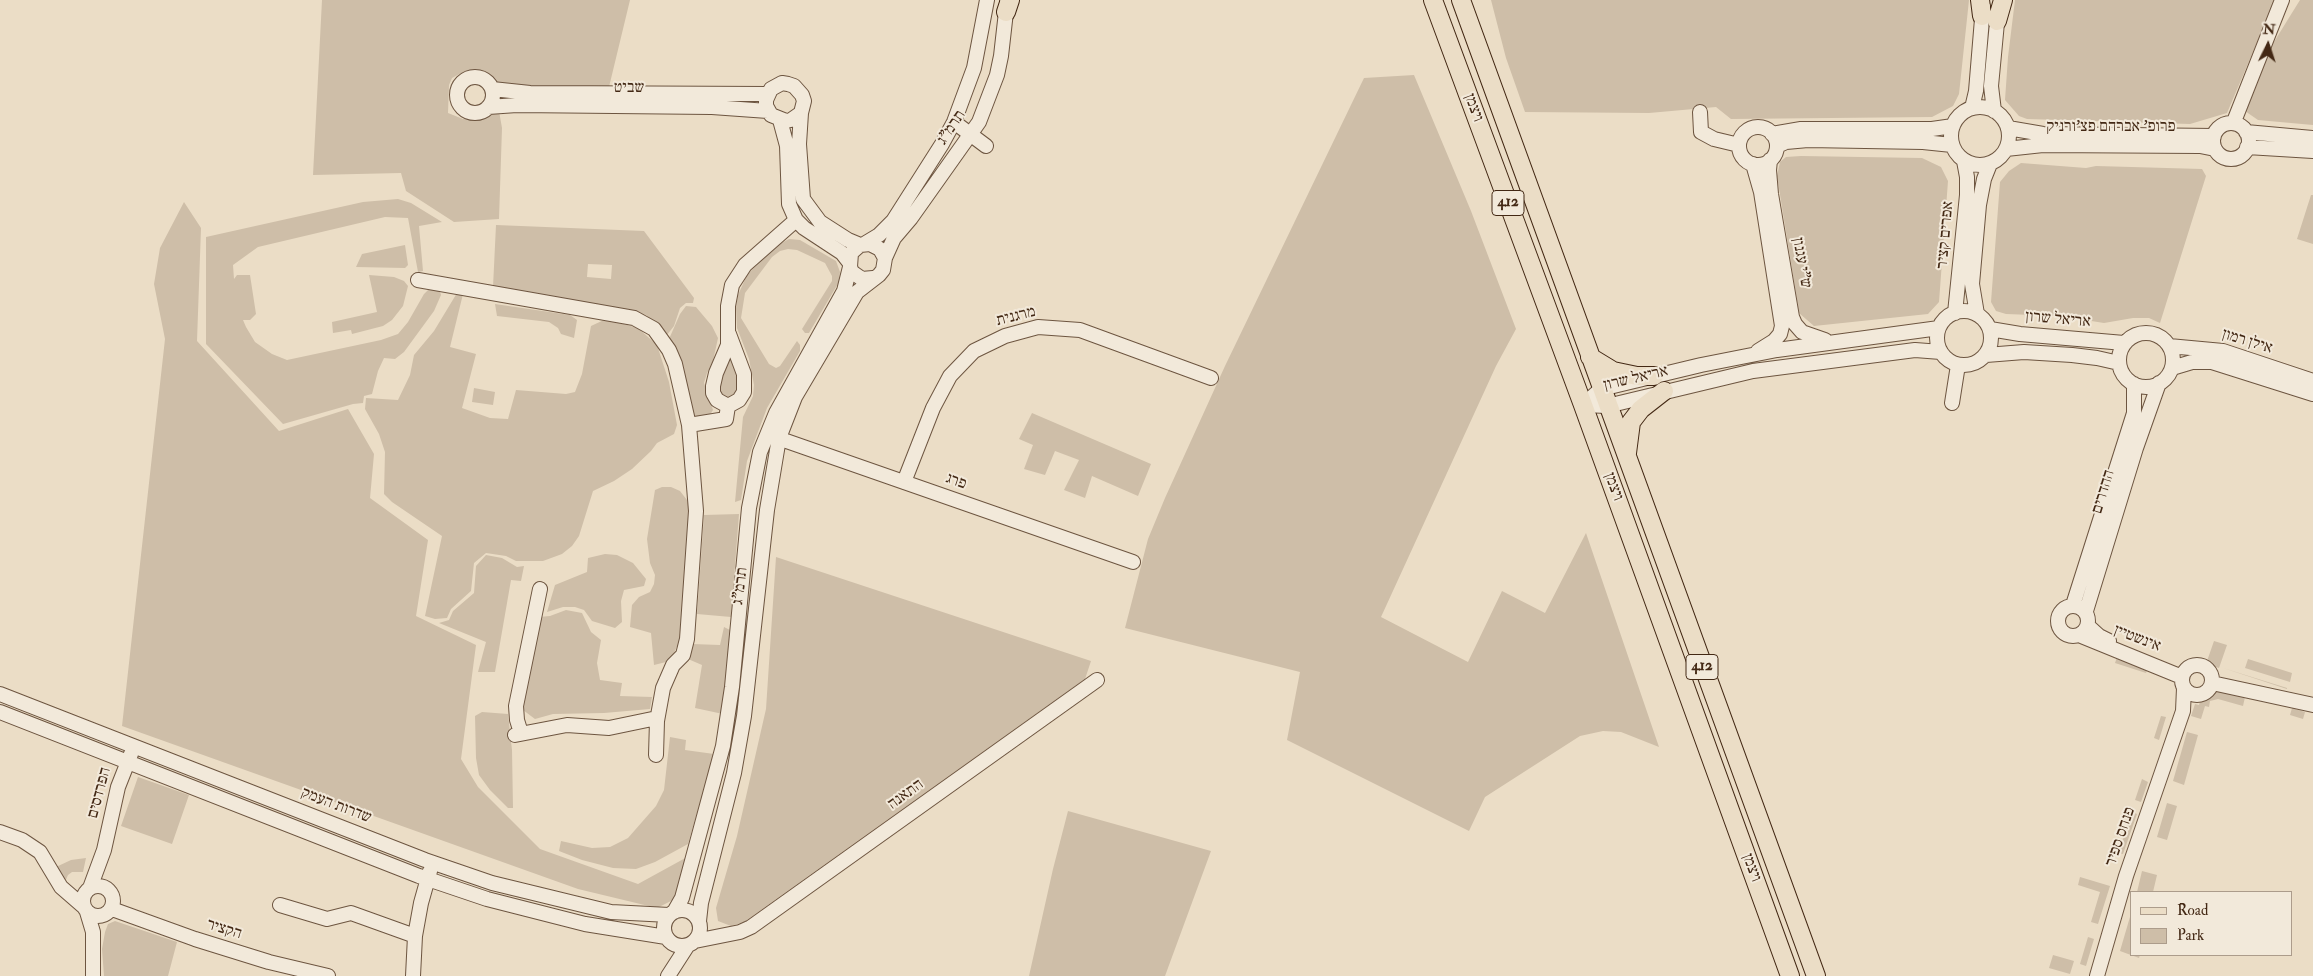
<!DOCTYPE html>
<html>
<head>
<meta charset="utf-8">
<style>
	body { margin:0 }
	#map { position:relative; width:2313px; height:976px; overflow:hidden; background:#ebddc6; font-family:"IM FELL Double Pica",serif }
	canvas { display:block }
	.legend { position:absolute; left:2130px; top:891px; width:162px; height:65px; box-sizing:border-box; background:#f2e9da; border:1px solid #ac9c8b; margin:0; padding:6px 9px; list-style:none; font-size:15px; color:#432814 }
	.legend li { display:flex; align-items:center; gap:10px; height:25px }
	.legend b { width:25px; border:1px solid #ac9c8b }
	.north { position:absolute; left:2243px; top:20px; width:50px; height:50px; -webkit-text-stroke:4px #f2e9da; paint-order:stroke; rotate:4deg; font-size:14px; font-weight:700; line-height:20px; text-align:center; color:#432814 }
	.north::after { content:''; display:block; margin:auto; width:18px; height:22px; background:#432814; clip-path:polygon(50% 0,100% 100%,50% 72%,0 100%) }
</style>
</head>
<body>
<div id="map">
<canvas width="2313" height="976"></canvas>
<ul class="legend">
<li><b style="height:6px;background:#ebddc6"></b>Road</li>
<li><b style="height:14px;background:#cebea8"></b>Park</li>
</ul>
<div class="north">N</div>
</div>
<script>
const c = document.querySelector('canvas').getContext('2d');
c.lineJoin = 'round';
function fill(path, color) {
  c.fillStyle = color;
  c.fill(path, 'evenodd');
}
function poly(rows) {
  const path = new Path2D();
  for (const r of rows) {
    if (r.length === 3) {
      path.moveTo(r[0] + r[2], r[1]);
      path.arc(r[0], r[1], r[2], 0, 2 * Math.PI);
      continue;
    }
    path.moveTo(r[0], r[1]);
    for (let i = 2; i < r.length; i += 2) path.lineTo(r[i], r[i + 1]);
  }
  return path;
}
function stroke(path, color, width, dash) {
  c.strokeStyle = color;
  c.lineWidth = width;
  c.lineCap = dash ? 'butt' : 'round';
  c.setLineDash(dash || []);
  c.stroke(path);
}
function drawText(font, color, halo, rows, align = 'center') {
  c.font = font + ' "IM FELL Double Pica","Frank Ruhl Libre",serif';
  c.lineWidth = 4;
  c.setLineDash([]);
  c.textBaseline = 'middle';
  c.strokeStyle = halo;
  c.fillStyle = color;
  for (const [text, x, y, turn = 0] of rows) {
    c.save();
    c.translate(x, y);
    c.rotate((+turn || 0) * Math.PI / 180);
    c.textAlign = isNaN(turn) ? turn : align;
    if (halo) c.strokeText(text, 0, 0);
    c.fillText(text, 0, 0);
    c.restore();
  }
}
fill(poly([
	[322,0,630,0,609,87,498,86,492,76,465,71,452,78,449,85,448,113,463,119,481,117,499,111,502,128,499,219,454,222,406,191,401,173,313,175],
	[1491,0,1969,0,1959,94,1953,106,1932,117,1731,119,1716,107,1649,113,1525,112,1506,58],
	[2015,0,2275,0,2227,113,2190,124,2027,119,2019,116,2005,100,2008,57],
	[2300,0,2313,0,2313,125,2258,120,2245,111,2264,58],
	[1414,75,1471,211,1516,329,1496,366,1381,617,1468,662,1502,591,1545,613,1586,533,1659,747,1621,732,1603,731,1580,736,1485,797,1469,831,1287,740,1300,672,1125,628,1148,539,1165,498,1225,366,1364,78],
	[1801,156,1922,158,1941,167,1948,181,1939,302,1928,314,1814,326,1799,313,1777,176,1780,162,1786,157],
	[2021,163,2086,168,2096,166,2202,169,2206,176,2160,323,2149,318,2133,318,2104,323,2060,316,2006,314,1996,311,1991,302,2000,182,2009,171],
	[2311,195,2313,195,2313,244,2297,239],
	[398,199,411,203,442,222,419,226,423,271,418,272,408,218,385,217,258,247,233,265,234,279,237,275,250,275,256,314,250,320,243,320,246,327,255,342,272,354,287,360,381,340,398,334,408,322,424,294,430,288,439,288,441,295,434,311,404,352,395,359,384,358,378,371,372,394,364,396,363,403,353,404,283,424,206,344,206,237,363,202],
	[184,202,201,228,197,341,279,431,348,409,374,454,370,498,428,540,416,616,476,645,461,759,478,787,540,849,638,884,689,856,675,899,657,908,578,889,122,726,165,339,154,284,160,248],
	[496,225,644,231,694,298,693,303,686,303,680,308,674,326,667,335,646,315,631,311,493,287],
	[588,264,612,265,611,279,587,277],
	[789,239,800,240,836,261,840,272,839,282,809,333,805,333,802,329,832,281,832,276,825,263,797,250,788,249,780,251,772,257,745,293,741,318,769,364,776,368,780,366,797,341,800,345,800,351,767,408,747,461,741,500,735,502,743,417,753,396,754,385,749,359,737,328,736,308,738,295,747,275,774,247],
	[405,245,408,265,405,268,356,267,362,254],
	[369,275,394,277,404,281,408,286,403,306,392,320,383,326,352,334,351,330,333,333,332,322,377,312],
	[457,293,463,294,450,347,476,354,462,408,490,418,508,419,516,390,566,394,575,392,582,374,591,326,606,319,638,328,657,345,669,382,677,425,674,434,657,443,651,451,632,469,614,481,593,491,579,536,572,546,562,554,543,561,516,561,506,556,486,553,474,563,471,591,451,609,447,618,435,619,425,616,442,536,392,502,384,494,385,452,379,434,365,409,366,398,398,400,410,375,414,355,434,331],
	[495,304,570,315,577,320,574,338,561,334,558,328,549,322,497,316],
	[686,306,696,307,712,326,718,338,713,361,707,373,704,383,713,410,708,418,695,419,669,339,680,314],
	[732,359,738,375,738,390,731,399,724,399,719,391,719,382,728,360],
	[474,388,495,392,493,405,472,402],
	[1032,413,1151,464,1138,496,1092,476,1085,498,1064,490,1079,460,1055,451,1045,475,1024,469,1033,445,1019,439],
	[662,487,671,487,680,491,687,500,690,509,679,642,674,653,666,662,654,665,651,633,630,627,632,605,639,597,650,592,654,584,655,575,650,563,647,539,655,490],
	[739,514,731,617,697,614,704,515],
	[605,554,617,555,633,563,646,579,644,586,624,590,621,601,622,622,615,628,592,621,584,610,575,607,563,607,547,612,555,585,587,572,588,558],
	[486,555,502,558,517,567,524,566,521,581,511,580,495,672,478,672,486,642,439,623,449,620,453,611,474,593,476,566],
	[776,557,1091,661,1085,679,744,922,731,926,718,921,716,908,737,836,766,709],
	[566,610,582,613,591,632,601,640,597,663,600,680,622,683,620,696,652,697,650,709,604,713,553,714,535,719,523,710,539,617,550,616],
	[724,627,730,630,723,714,695,708,702,665,688,659,692,644,720,645],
	[2214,641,2227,645,2219,668,2206,664],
	[2117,657,2148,668,2146,673,2115,663],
	[2248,659,2292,673,2290,682,2245,668],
	[2223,668,2287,688,2287,689],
	[2217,689,2245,697,2243,706,2218,699,2210,701,2209,707,2205,706,2201,719,2191,716,2195,704,2199,705,2202,694],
	[2292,708,2305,712,2303,719,2290,715],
	[482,712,508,714,512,750,513,808,508,808,490,790,479,775,476,758,475,716],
	[2161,716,2166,717,2159,740,2154,738],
	[2187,732,2198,735,2184,785,2173,781],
	[670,737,686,740,685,750,714,754,688,844,655,862,636,869,613,868,582,860,559,851,561,841,592,848,610,847,628,838,656,806,664,790],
	[138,777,189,795,172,844,121,826],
	[2142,779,2148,782,2141,802,2135,800],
	[2167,803,2177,806,2167,840,2157,837],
	[1068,811,1211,851,1165,976,1029,976,1053,869],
	[2132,812,2137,814,2123,854,2118,853],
	[86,858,83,872,72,872,68,875,65,882,56,867,71,860],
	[2142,871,2157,875,2153,892,2137,892],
	[2080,877,2110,886,2098,924,2091,922,2100,892,2078,885],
	[2132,910,2132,955,2140,955,2139,958,2120,951],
	[115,921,177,942,168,976,104,976,102,949,105,932,108,924],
	[2088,937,2094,939,2086,966,2080,964],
	[2053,955,2074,961,2070,974,2049,968]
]), '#cebea8');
const minor = poly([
	[475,95,18],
	[492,89,530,93,768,94],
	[1980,136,29],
	[488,107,517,105,712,107,768,111],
	[1972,108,1976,91,1983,7],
	[1994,111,1991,86,1998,12],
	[1700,112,1701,132,1714,139,1739,145],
	[801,113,791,120,786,121,771,115,766,106,766,100,771,89,782,83,788,84,794,86,802,95,804,101,801,113,799,144,803,199,820,222,848,240,860,245],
	[2235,119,2282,0],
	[780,120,787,146,789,204,796,220,804,228,842,253,849,262],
	[954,122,986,146],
	[2231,141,18],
	[1758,146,19],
	[2008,128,2043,134,2214,136],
	[2246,132,2313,138],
	[1772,134,1801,129,1932,129,1953,126],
	[1777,146,1786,142,1808,140,1923,142,1952,145],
	[2247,147,2313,151],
	[2006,149,2043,145,2200,146,2215,149],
	[1770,160,1769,170,1771,194,1792,317,1795,324,1802,332,1825,340],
	[1753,164,1761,192,1782,326,1780,334,1774,341,1758,351],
	[864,244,879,235,893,221,942,144,954,122,974,68,987,0],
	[885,258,894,238,911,218,979,122,997,75,1001,56,1007,3],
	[418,280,634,318,654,329,669,350,675,364,689,425,696,511,687,639,683,655,673,665,663,688,657,721,656,755],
	[1964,338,27],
	[1955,313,1967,195,1967,177,1964,161],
	[1977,314,1972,284,1979,205,1984,179,1990,164],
	[1990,329,2020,334,2124,343],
	[2146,360,27],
	[729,334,744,374,744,392,739,400,728,406,717,400,713,393,713,386,716,373,728,345,728,306,732,285,745,265,796,220],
	[2169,346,2223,351,2313,381],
	[1986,355,2024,352,2072,355,2097,358,2119,363],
	[2172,368,2192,362,2212,362,2313,394],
	[1952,403,1958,365],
	[1583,405,1601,389,1701,365,1777,350,1939,328],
	[1583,405,1607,406,1753,371,1915,350,1941,352],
	[689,425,726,419,728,406],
	[772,436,1133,562],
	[904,482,933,408,950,376,974,351,1005,336,1038,327,1080,330,1211,378],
	[2073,605,2134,413,2134,384],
	[2073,621,15],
	[2086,611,2136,448,2159,383],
	[2088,626,2099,636,2109,641],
	[2079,635,2182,677],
	[2197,680,15],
	[2212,683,2313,705],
	[0,694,425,860,492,883,611,912,669,915],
	[0,712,419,876,487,899,585,924,666,937],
	[521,733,517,720,516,706,540,589],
	[515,735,567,725,609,728,657,718],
	[0,832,22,840,40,852,61,887,84,907],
	[98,901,15],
	[90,888,104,850,118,787,131,754],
	[280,905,327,919,351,913,415,936],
	[112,909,195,939,269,962,328,976],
	[682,928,18],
	[87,912,93,932,93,976],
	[674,912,682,898,723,746,732,687,749,508,760,452,776,413,844,291,850,267],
	[699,921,701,903,734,773,744,716,767,510,779,438,795,397,857,292,879,275,883,270,885,258,880,249,870,244,860,245,851,253,850,267,852,272,862,279,873,278],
	[695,941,740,932,751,927,1097,680],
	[413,976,415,936,421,903,430,871],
	[668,976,688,945],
	[2097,976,2126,876,2183,711,2184,688]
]);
const major = poly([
	[1433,0,1583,405,1790,976],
	[1461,0,1816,976],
	[1980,0,1982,16],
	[1006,12,1010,0],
	[1997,21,2003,0],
	[1590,357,1613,371,1637,376,1654,376],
	[1627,453,1631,422,1641,409,1664,391]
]);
stroke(minor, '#6d5540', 16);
stroke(major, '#432814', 20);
stroke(minor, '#f2e9da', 14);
stroke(major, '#ebddc6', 18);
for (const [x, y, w] of [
	[1508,203,32],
	[1702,667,32]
]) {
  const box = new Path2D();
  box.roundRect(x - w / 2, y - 12.5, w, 25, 4);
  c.fillStyle = '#f2e9da';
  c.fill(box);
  stroke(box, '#432814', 1);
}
drawText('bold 15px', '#432814', null, [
	["412",1508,203],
	["412",1702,667]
]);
drawText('16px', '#432814', '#f2e9da', [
	["שביט",629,89],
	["ויצמן",1473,108,70],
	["תרמ\"ג",952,128,-56],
	["פרופ' אברהם פצ'ורניק",2111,128],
	["אפרים קציר",1946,235,-85],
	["ש\"י עגנון",1801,263,80],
	["מרגנית",1016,317,-14],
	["אריאל שרון",2058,320,5],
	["אילן רמון",2247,342,17],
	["אריאל שרון",1636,379,-13],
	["פרג",956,482,19],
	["ויצמן",1613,487,70],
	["ההדרים",2104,492,-73],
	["תרמ\"ג",741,586,-83],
	["אינשטיין",2137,639,21],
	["הפרדסים",100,793,-75],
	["התאנה",906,795,-36],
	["שדרות העמק",336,806,21],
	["פנחס ספיר",2121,837,-71],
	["ויצמן",1751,868,70],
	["הקציר",224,930,17]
]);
</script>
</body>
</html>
